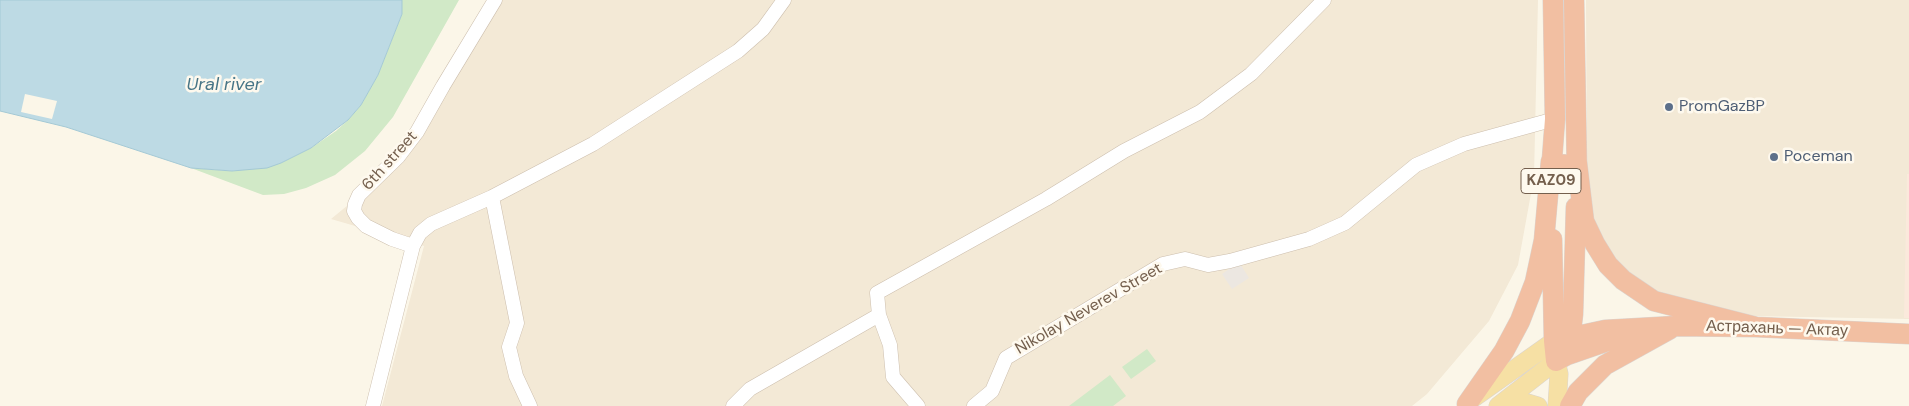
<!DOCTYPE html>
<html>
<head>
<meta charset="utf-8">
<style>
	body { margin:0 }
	canvas { display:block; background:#fbf6e8 }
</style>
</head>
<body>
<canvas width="1909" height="406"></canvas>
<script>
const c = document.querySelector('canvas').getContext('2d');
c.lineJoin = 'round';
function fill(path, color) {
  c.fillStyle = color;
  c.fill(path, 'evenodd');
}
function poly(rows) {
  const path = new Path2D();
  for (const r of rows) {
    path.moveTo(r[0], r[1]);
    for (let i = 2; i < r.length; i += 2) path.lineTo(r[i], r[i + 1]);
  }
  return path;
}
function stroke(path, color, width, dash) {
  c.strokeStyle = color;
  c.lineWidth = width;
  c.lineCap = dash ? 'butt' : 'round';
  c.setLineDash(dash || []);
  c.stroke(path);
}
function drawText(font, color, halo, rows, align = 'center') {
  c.font = font + ' "DM Sans",sans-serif';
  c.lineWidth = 5;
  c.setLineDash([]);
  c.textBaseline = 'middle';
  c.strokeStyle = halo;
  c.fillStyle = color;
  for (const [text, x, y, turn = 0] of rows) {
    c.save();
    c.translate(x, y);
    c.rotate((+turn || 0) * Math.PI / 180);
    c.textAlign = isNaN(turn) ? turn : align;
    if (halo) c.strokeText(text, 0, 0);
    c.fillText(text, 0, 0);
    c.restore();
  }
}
fill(poly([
	[491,0,1538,0,1534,177,1518,265,1489,321,1427,394,1412,406,382,406,424,246,331,219,404,159,447,93],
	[1586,0,1909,0,1909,319,1699,315,1633,282,1607,249,1594,221,1587,186]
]), '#f3e9d6');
fill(poly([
	[1907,174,1909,174,1909,318,1904,318]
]), '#fbe9dc');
fill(poly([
	[1239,262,1249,278,1232,289,1222,274]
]), '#ece7e1');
fill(poly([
	[402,0,459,0,393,117,365,151,335,175,306,188,284,194,263,195,191,168,232,171,281,163,311,148,336,131,348,120,361,105,378,75,402,14],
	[1147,349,1156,361,1131,379,1122,367],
	[1110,375,1126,396,1113,406,1069,406]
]), '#d1e9c7');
const water = poly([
	[0,0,402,0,402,14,378,75,361,105,348,120,311,148,281,163,267,168,232,171,191,168,66,127,0,111,0,0]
]);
fill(water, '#bddae4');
stroke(water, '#a4c9d5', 1);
fill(poly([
	[25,94,57,101,52,119,21,112]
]), '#fbf6e8');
const minor = poly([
	[492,197,517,323,509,347,516,376,530,406],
	[413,246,392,239,366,226,358,218,354,211,355,204,359,195,398,157,417,132,443,86,495,0],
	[373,406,413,246,420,233,431,224,492,197,593,144,738,51,763,29,784,0],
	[733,406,750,389,879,315],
	[918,406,893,377,890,345,879,315,877,293,1046,199,1124,151,1200,112,1251,74,1324,0],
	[974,406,992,391,1006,358,1163,264,1185,259,1208,265,1230,261,1309,239,1345,223,1416,165,1464,144,1555,119]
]);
const major = poly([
	[1475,397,1554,341],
	[1498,406,1556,361,1559,374,1557,406],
	[1520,406,1528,403,1538,406]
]);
const highway = poly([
	[1574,0,1577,175],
	[1551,173,1555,119,1553,0],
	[1552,239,1554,341,1556,361,1567,355,1645,328],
	[1554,341,1605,330,1676,326,1756,327,1909,334],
	[1569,348,1573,314,1576,207],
	[1467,404,1504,351,1520,321,1535,282,1544,240,1551,161,1559,164,1568,165,1577,163,1584,221,1595,244,1608,265,1623,280,1654,301,1756,327],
	[1570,406,1578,392,1605,365,1670,329]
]);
stroke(minor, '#cdbfae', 15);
stroke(major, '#dbd5d1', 19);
stroke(highway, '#dbd5d1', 21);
stroke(minor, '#fff', 14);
stroke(major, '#f6e0a4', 18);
stroke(highway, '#f2bfa2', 20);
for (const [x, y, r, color] of [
	[1669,107,5,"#5c6f8a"],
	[1774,157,5,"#5c6f8a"]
]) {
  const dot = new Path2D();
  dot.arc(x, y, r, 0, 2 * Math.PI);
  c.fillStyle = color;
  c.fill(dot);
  stroke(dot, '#fef9ee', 2);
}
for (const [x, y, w] of [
	[1551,181,60]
]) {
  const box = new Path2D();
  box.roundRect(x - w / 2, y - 12.5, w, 25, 4);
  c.fillStyle = '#fef9ee';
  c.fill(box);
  stroke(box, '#745f4d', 1);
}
drawText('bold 15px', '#745f4d', null, [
	["KAZ09",1551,181]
]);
drawText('16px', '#4e5e75', '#fef9ee', [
	["PromGazBP",1679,107],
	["Poceman",1784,157]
], 'left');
drawText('16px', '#745f4d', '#fef9ee', [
	["6th street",390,161,-48],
	["Nikolay Neverev Street",1089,309,-30],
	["Астрахань — Актау",1777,329,2]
]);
drawText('italic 18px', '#477586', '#fef9ee', [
	["Ural river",224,85]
]);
</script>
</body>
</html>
